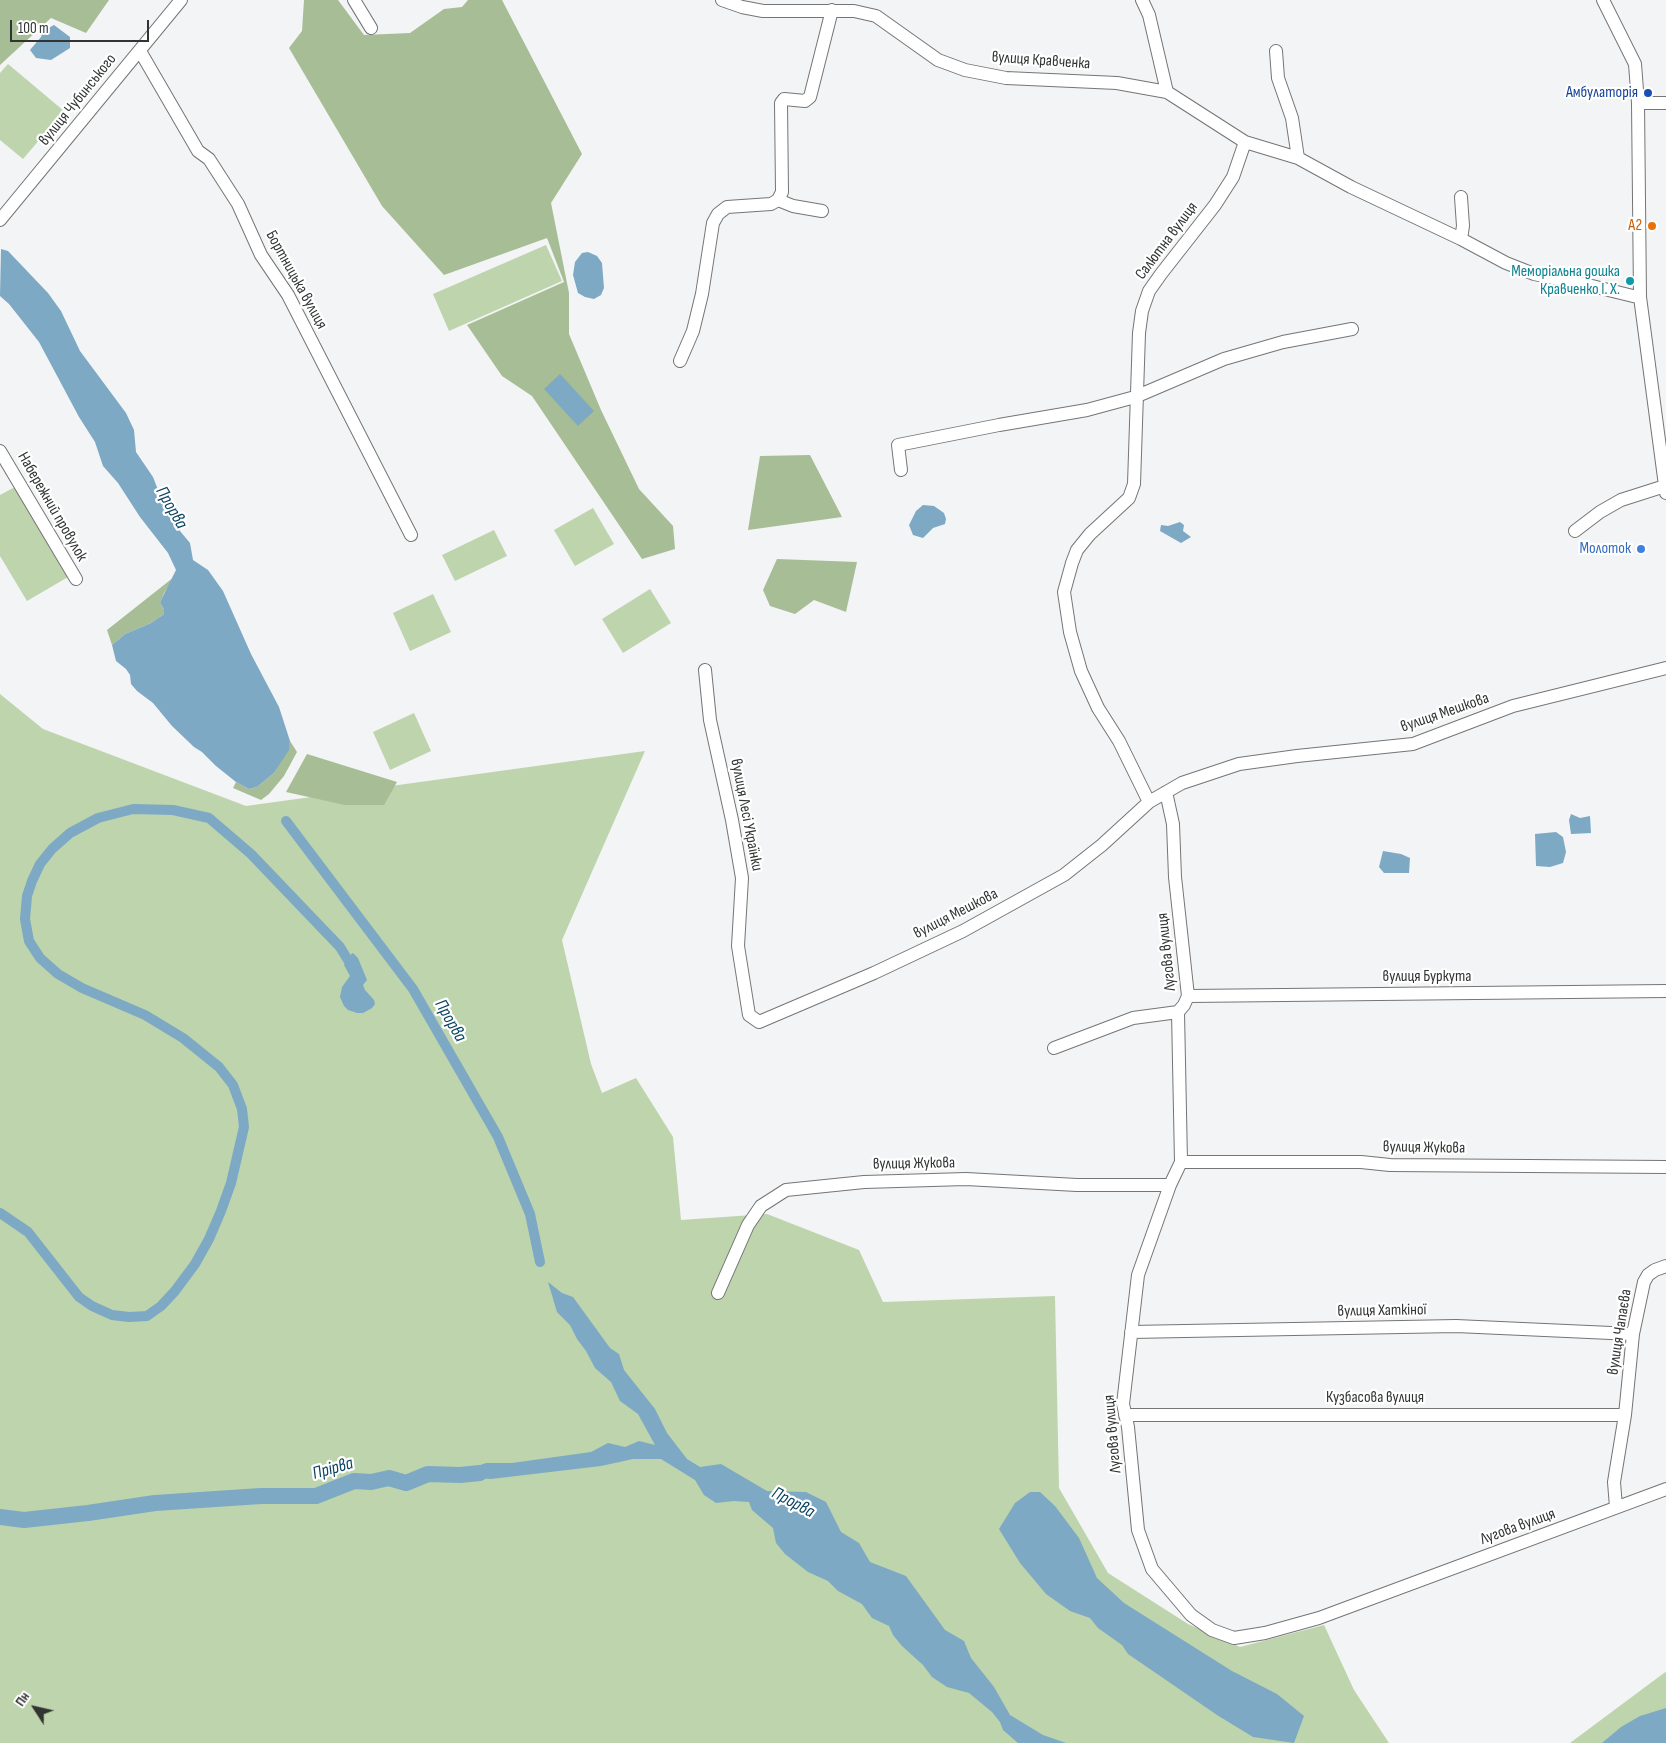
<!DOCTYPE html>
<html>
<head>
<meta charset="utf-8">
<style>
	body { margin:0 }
	#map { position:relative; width:1666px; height:1743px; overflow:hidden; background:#f3f4f5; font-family:"Sofia Sans Condensed",sans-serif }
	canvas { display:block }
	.north { position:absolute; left:10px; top:1683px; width:50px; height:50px; -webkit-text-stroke:4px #fff; paint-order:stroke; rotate:305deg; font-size:14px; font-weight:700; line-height:20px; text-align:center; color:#323333 }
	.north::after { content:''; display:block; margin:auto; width:18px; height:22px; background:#323333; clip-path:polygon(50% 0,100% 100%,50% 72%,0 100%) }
	.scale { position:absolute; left:10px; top:20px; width:139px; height:22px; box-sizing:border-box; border:2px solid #323333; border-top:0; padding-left:6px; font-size:15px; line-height:18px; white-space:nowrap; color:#323333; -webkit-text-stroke:4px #fff; paint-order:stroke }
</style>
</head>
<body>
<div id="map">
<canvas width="1666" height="1743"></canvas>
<div class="north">Пн</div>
<div class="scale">100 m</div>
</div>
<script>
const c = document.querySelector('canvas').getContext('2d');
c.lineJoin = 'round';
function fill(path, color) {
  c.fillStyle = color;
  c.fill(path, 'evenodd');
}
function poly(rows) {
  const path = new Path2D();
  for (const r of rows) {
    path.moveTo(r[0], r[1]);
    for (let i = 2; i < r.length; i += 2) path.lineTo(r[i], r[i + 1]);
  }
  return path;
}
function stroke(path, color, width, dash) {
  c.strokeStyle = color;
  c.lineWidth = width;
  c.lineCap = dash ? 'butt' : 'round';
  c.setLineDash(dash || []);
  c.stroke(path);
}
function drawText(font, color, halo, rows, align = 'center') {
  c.font = font + ' "Sofia Sans Condensed",sans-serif';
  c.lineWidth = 4.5;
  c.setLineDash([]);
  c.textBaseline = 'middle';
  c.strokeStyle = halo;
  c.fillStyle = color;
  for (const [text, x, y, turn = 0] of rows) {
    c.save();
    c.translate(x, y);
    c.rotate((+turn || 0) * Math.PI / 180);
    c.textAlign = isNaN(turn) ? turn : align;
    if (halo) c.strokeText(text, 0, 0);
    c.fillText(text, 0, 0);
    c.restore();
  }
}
fill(poly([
	[8,64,64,111,23,159,0,140,0,73],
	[546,245,562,281,449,331,433,294],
	[15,487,68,577,27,601,0,556,0,495],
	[593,508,614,544,575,566,554,530],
	[494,530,507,556,455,581,442,555],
	[650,589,671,623,623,653,602,619],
	[433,594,451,632,410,651,393,613],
	[0,694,43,729,246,806,645,751,562,940,591,1064,602,1093,636,1078,673,1137,681,1220,767,1214,859,1250,883,1302,1055,1296,1059,1488,1108,1573,1188,1624,1240,1647,1324,1625,1354,1690,1389,1743,0,1743],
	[414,713,431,751,390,770,373,732],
	[1666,1672,1666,1743,1570,1743,1664,1673]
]), '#bdd4ad');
fill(poly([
	[0,0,109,0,86,33,51,18,0,65],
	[304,0,338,0,364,35,410,33,444,9,462,7,468,0,502,0,582,154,551,203,569,293,569,334,601,410,639,489,673,526,675,549,642,559,532,396,502,376,467,325,564,282,547,238,444,275,382,206,289,48,302,31],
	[810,455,842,517,748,530,760,456],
	[777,559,857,562,846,612,814,600,795,614,770,606,763,590],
	[174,577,164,593,160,603,164,609,164,614,151,623,125,634,112,645,107,630],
	[290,741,297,752,284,776,269,794,261,800,233,788,236,782,249,789,257,787,274,773,288,750],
	[307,754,397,782,384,805,345,805,286,792]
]), '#a6bd95');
fill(poly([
	[54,25,70,37,70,48,51,60,36,58,30,50,41,37,43,31],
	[1,249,8,251,48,293,61,311,80,351,126,413,134,430,136,452,153,477,160,495,176,506,180,531,190,543,193,560,208,570,223,591,251,654,279,707,290,741,289,750,274,773,257,787,249,789,236,782,216,766,202,752,194,747,172,726,153,703,137,691,131,684,130,675,126,669,116,661,112,645,125,634,151,623,164,614,164,609,160,603,162,598,176,570,168,553,140,517,118,483,103,466,95,442,79,417,39,342,9,304,0,296],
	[588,252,597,256,602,263,604,288,601,295,594,299,585,297,578,293,573,275,575,262,582,253],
	[560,374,594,411,578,426,544,389],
	[923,505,934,506,944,513,946,519,945,524,933,528,923,538,913,535,909,525,916,511],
	[1180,522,1184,525,1183,531,1191,537,1181,543,1160,531,1161,525,1168,526],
	[1571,814,1580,818,1590,816,1591,833,1571,834,1569,820],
	[1556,832,1563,837,1566,852,1563,863,1550,867,1536,866,1535,834],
	[1383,851,1401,854,1410,858,1409,873,1384,873,1379,867],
	[353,953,358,958,367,980,363,985,365,990,374,1000,375,1004,372,1008,363,1013,357,1013,348,1010,344,1006,340,997,342,987,350,976,344,965,349,956],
	[548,1282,562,1293,573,1297,610,1348,619,1354,624,1370,655,1409,667,1433,687,1459,700,1467,721,1464,767,1491,806,1492,826,1502,841,1532,859,1543,870,1562,906,1576,945,1630,964,1641,971,1658,994,1687,1010,1715,1043,1735,1066,1743,1018,1743,1003,1730,1000,1722,992,1712,969,1693,947,1687,932,1677,923,1665,902,1646,893,1635,889,1626,872,1618,862,1604,838,1591,828,1581,808,1572,785,1554,776,1543,773,1528,752,1510,749,1502,734,1501,716,1503,704,1495,695,1480,661,1459,633,1459,601,1466,491,1479,466,1477,460,1475,466,1470,486,1463,512,1463,591,1452,608,1443,625,1447,639,1441,655,1445,638,1414,620,1401,611,1382,595,1368,586,1351,577,1339,570,1325,557,1312],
	[1030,1492,1040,1492,1055,1506,1079,1538,1097,1578,1124,1603,1232,1671,1277,1694,1304,1716,1294,1743,1253,1737,1217,1715,1128,1654,1122,1645,1098,1628,1090,1618,1070,1611,1046,1594,1020,1563,999,1529,1015,1503],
	[1666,1708,1666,1743,1602,1743,1621,1727,1640,1716]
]), '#7da9c4');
stroke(poly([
	[286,821,413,989,498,1137,530,1214,540,1262],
	[0,1213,28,1232,79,1297,92,1306,112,1315,129,1317,147,1316,161,1306,175,1291,195,1264,209,1239,221,1211,231,1183,244,1127,242,1109,233,1085,219,1067,183,1038,145,1015,82,988,58,974,40,958,29,941,25,919,27,896,32,881,40,864,52,849,70,833,98,818,133,809,173,810,209,818,251,854,340,947,354,970]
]), '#7da9c4', 10);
stroke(poly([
	[0,1517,24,1520,88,1513,155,1503,261,1496,316,1496,354,1481,371,1482,389,1478,406,1483,428,1474,460,1475,480,1473]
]), '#7da9c4', 16);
const minor = poly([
	[354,0,371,28],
	[722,0,742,7,763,11,854,11,876,16,938,60,965,70,1006,78,1117,83,1167,92,1245,142,1298,158,1351,187,1461,239,1506,263,1534,274,1592,286,1633,296,1640,297],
	[1142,0,1149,15,1167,92],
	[1603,0,1635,64,1638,103,1640,297,1666,493],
	[140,51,198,151,209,159,238,204,261,255,288,295,411,535],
	[1276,51,1278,78,1292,118,1298,158],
	[1638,103,1666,103],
	[1461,197,1463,226,1461,239],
	[778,200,793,206,822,211],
	[0,220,181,0],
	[680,361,693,331,702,294,713,223,718,214,727,207,771,204,778,200,782,192,781,103,784,99,805,101,810,97,832,10],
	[0,451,76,579],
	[901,470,898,445,999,425,1087,410,1135,397,1224,359,1283,342,1352,329],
	[1575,531,1600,512,1621,500,1665,486],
	[705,670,710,720,732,820,742,878,738,946,749,1015,759,1022,874,973,963,931,1064,875,1102,845,1149,802,1182,783,1239,764,1297,756,1413,744,1513,706,1666,668],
	[1166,792,1173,824,1175,877,1188,996,1184,1005,1178,1012,1181,1162,1170,1185,1138,1275,1123,1404,1128,1427,1138,1530,1152,1569,1191,1615,1212,1630,1234,1638,1265,1633,1319,1618,1666,1489],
	[1149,802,1119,741,1098,708,1081,671,1070,632,1064,592,1072,563,1077,550,1090,534,1129,498,1134,484,1139,333,1142,311,1149,291,1161,274,1215,205,1233,177,1245,142],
	[1188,996,1666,991],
	[1054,1048,1133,1018,1178,1012],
	[1181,1162,1361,1162,1390,1165,1666,1167],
	[718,1293,748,1225,761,1206,786,1190,864,1182,966,1179,1077,1185,1170,1185],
	[1131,1332,1456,1326,1633,1334],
	[1125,1415,1625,1415],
	[1616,1507,1614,1482,1625,1415,1633,1334,1644,1282,1648,1275,1655,1270,1666,1266]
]);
stroke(minor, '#747576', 14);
stroke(minor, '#fff', 12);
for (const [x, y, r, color] of [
	[1648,93,5,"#1a4fb4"],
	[1652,226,5,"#e8710a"],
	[1630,281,5,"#0f9aa8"],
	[1641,549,5,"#3f7fe0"]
]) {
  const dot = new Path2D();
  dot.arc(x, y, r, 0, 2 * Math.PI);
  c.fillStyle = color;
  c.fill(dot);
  stroke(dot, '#fff', 2);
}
drawText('16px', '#323333', '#fff', [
	["вулиця Кравченка",1041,61,4],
	["вулиця Чубинського",78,100,-51],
	["Салютна вулиця",1167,241,-53],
	["Бортницька вулиця",296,280,61],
	["Набережний провулок",52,507,60],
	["вулиця Мешкова",1445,713,-19],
	["вулиця Лесі Українки",746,815,79],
	["вулиця Мешкова",956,914,-27],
	["Лугова вулиця",1167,952,-96],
	["вулиця Буркута",1427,977],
	["вулиця Жукова",1424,1148,1],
	["вулиця Жукова",914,1164,-1],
	["вулиця Хаткіної",1382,1311,-1],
	["вулиця Чапаєва",1620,1332,-81],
	["Кузбасова вулиця",1375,1398],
	["Лугова вулиця",1113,1434,-95],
	["Лугова вулиця",1518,1527,-20]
]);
drawText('16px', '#164399', '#fff', [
	["Амбулаторія",1638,93]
], 'right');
drawText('16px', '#c56008', '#fff', [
	["А2",1642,226]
], 'right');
drawText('16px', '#0d838f', '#fff', [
	["Меморіальна дошка",1620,272],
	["Кравченко І. Х.",1620,290]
], 'right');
drawText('16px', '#366cbe', '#fff', [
	["Молоток",1631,549]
], 'right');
drawText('italic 18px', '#0a4460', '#fff', [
	["Прорва",171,508,60],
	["Прорва",450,1021,60],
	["Прірва",333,1469,-16],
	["Прорва",793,1503,28]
]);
</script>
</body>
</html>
